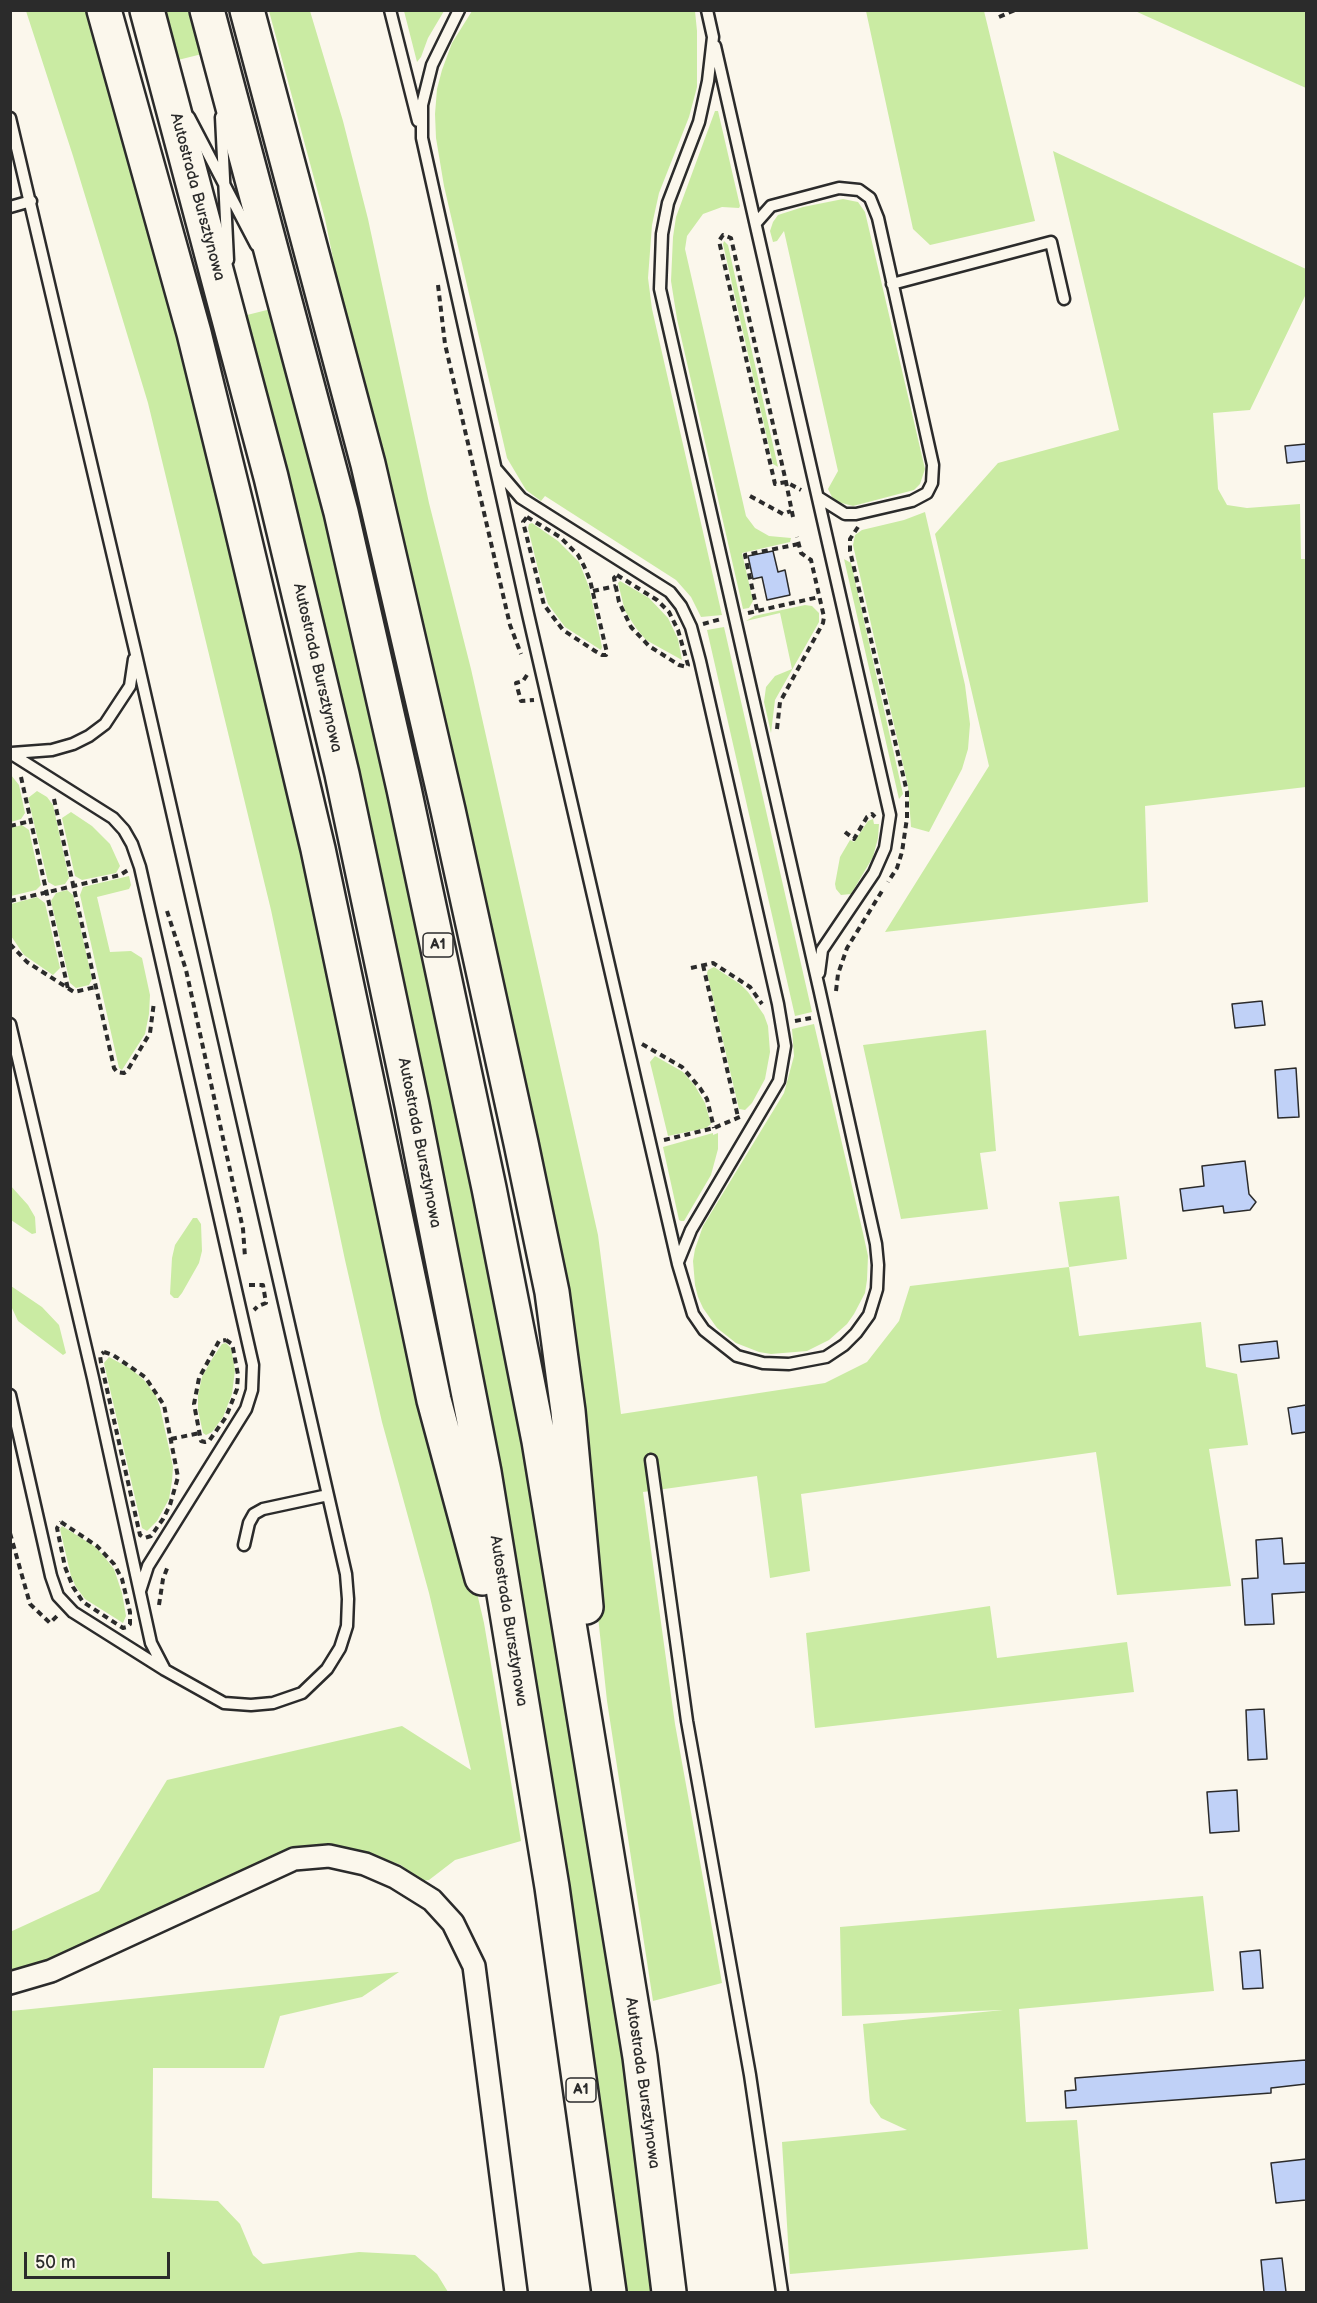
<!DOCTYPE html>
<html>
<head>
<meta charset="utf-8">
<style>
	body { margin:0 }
	#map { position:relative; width:1317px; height:2303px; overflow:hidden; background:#fbf7ec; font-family:"Balsamiq Sans",sans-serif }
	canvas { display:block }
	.frame { position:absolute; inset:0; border:12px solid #2b2b2b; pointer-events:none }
	.scale { position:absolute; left:24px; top:2252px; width:146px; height:27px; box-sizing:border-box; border:3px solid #2b2b2b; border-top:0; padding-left:8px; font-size:18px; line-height:21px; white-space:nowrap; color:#2b2b2b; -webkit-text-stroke:4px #fbf7ec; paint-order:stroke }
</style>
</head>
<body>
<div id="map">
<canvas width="1317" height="2303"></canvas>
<div class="frame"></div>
<div class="scale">50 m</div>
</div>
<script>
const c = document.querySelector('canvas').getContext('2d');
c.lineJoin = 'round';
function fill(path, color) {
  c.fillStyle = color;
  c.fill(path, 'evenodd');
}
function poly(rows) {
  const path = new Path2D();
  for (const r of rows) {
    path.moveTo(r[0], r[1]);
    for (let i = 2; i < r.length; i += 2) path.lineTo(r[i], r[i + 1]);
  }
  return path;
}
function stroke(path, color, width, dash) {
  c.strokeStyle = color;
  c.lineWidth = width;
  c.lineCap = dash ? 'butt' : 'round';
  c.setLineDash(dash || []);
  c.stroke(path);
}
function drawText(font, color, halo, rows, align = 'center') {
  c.font = font + ' "Balsamiq Sans",sans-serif';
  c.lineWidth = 6;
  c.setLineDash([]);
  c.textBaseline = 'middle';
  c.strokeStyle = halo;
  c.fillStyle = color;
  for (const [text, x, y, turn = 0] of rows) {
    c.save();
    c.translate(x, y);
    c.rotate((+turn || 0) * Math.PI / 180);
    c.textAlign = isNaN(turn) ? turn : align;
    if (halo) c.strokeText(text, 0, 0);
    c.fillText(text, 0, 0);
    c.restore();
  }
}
fill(poly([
	[87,10,134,181,186,345,484,1623,521,1841,455,1860,429,1880,421,1881,401,1865,362,1851,328,1848,51,1964,11,1973,10,1932,99,1891,167,1780,402,1726,471,1770,429,1593,382,1422,345,1260,271,910,148,403,73,156,26,11],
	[160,11,195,11,206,53,174,61],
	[269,11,310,11,343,121,368,219,429,503,471,669,598,1235,621,1414,825,1383,867,1362,899,1321,910,1286,1069,1267,1059,1202,1119,1196,1127,1259,1069,1267,1079,1336,1201,1322,1206,1367,1237,1374,1248,1445,1209,1449,1231,1586,1117,1595,1096,1452,801,1494,810,1571,770,1578,757,1476,643,1492,675,1724,722,1983,653,2001,607,1701,585,1494,325,219],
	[404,11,444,11,428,38,421,57,417,62],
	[472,11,695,11,697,31,697,87,689,117,659,193,652,225,648,278,652,309,722,615,701,617,691,597,676,580,545,496,541,501,526,490,507,458,444,186,436,138,435,114,437,89,442,70,452,43],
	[866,11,984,11,1035,221,930,245,913,229],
	[1135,11,1306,11,1306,88],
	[715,111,718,111,740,206,739,208,722,207,703,214,687,236,685,249,746,516,755,528,769,536,791,538,790,542,742,553,753,601,749,608,743,609,677,319,671,281,673,237,676,217],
	[1053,151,1306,269,1306,294,1250,410,1213,413,1218,489,1227,505,1247,508,1300,504,1301,559,1306,559,1306,787,1145,806,1148,902,885,932,989,766,935,534,998,463,1119,430],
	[843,199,858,202,865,212,925,469,920,484,914,490,853,506,838,502,832,497,828,489,838,471,784,231,777,241,773,242,770,231,773,222,778,215,803,207],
	[724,241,728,245,778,467,773,464,723,244],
	[275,308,402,837,529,1460,617,2003,656,2292,623,2292,610,2193,243,316],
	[925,512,965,685,970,724,968,749,962,769,929,832,911,827,908,786,853,545,855,535,862,530,904,520],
	[532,523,558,541,579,562,589,587,602,647,601,650,565,627,548,604,540,577,528,528,529,524],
	[844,559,851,563,903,794,899,799],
	[620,581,649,598,668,618,678,639,682,660,646,640,636,628,625,611,618,583],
	[805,605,812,606,819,613,819,622,775,700,771,733,764,702,766,687,775,676,792,669,780,613,746,621,754,616],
	[724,627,812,1012,795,1016,707,630],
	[11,775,19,785,25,813,21,819,11,822],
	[37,791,47,797,53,805,69,878,65,884,55,886,48,882,28,798],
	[71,812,92,826,110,844,120,866,116,873,82,880,75,876,62,818],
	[873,819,874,824,879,824,878,838,873,857,851,894,841,895,836,889,835,884,840,857,850,840,854,842,868,821],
	[22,825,29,830,41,885,36,890,11,896,11,828],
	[129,876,131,885,129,889,97,897,110,952,131,951,142,958,150,995,149,1014,145,1034,122,1070,119,1068,80,895,83,887],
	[67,890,73,895,92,979,89,985,76,988,70,983,51,901,56,893],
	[37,897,45,903,60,968,53,975,24,955,11,936,11,904],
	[714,967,740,984,748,992,764,1015,768,1026,770,1052,765,1079,752,1103,745,1110,739,1109,707,973,708,970],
	[814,1024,863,1233,868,1256,867,1280,865,1293,854,1314,847,1324,829,1340,807,1351,771,1354,759,1352,736,1343,717,1328,703,1308,698,1297,695,1285,693,1261,695,1249,703,1226,784,1093,794,1056,792,1029],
	[986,1030,996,1151,980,1153,988,1209,901,1219,863,1045],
	[655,1056,683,1072,695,1086,705,1103,711,1124,706,1128,668,1136,650,1062],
	[713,1133,713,1135,718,1133,718,1149,711,1175,684,1221,681,1221,679,1220,663,1147],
	[10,1185,28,1205,35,1217,36,1233,32,1234,11,1220],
	[193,1218,197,1218,201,1224,202,1251,199,1263,182,1293,178,1298,174,1298,170,1294,172,1258,175,1245],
	[11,1286,42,1307,59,1325,66,1353,63,1355,18,1321,11,1306],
	[226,1343,231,1348,235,1370,232,1394,223,1417,212,1432,206,1435,203,1433,198,1410,198,1395,202,1377,212,1359,222,1344],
	[109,1357,131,1369,144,1380,156,1396,160,1407,173,1467,172,1481,169,1499,157,1521,147,1531,142,1528,104,1363],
	[62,1526,94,1546,102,1554,114,1569,122,1593,126,1616,123,1623,85,1599,76,1587,71,1576,60,1529],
	[990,1606,997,1658,1127,1642,1134,1692,815,1728,806,1633],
	[1203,1896,1214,1991,1019,2009,1026,2122,1077,2120,1088,2249,790,2274,782,2142,907,2130,881,2118,870,2103,863,2024,1003,2010,842,2016,840,1927],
	[399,1972,362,1997,280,2016,264,2068,153,2068,152,2198,218,2201,240,2224,253,2255,263,2264,359,2252,415,2255,437,2274,448,2292,11,2292,11,2011]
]), '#caeba3');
const building = poly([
	[1306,444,1306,461,1287,463,1285,446,1306,444],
	[773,551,778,572,785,570,790,595,767,600,762,577,753,579,748,556,773,551],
	[1262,1001,1265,1025,1235,1028,1232,1004,1262,1001],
	[1296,1068,1299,1117,1278,1118,1275,1070,1296,1068],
	[1245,1161,1249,1194,1256,1202,1250,1210,1224,1213,1223,1206,1183,1211,1180,1189,1204,1186,1202,1166,1245,1161],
	[1277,1341,1279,1358,1241,1362,1239,1345,1277,1341],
	[1306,1405,1306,1432,1292,1434,1288,1408,1306,1405],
	[1282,1538,1284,1564,1306,1563,1306,1592,1272,1594,1274,1624,1245,1625,1242,1579,1258,1578,1256,1540,1282,1538],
	[1264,1709,1267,1759,1248,1760,1246,1710,1264,1709],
	[1237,1790,1239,1831,1210,1833,1207,1792,1237,1790],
	[1260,1950,1263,1988,1243,1989,1240,1952,1260,1950],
	[1306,2060,1306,2084,1271,2088,1271,2093,1066,2108,1065,2091,1076,2090,1075,2078,1306,2060],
	[1306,2159,1306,2200,1276,2203,1271,2163,1306,2159],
	[1282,2258,1286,2292,1264,2292,1261,2260,1282,2258]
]);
fill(building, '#c0d1f7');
stroke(building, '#2b2b2b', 1.5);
const service = poly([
	[390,10,418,121],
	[459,10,432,65,422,105,422,138,528,614,678,1264,693,1314,704,1330,737,1356,763,1363,789,1364,826,1357,844,1345,856,1333,869,1315,877,1289,878,1265,876,1244,819,988,660,289,662,234,668,203,699,122,708,81,713,37,707,10],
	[715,46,890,815,885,848,874,873,822,950,819,973],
	[189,117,256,245],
	[221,117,228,260],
	[10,118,135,650,346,1574,348,1599,347,1626,340,1648,327,1669,302,1693,273,1703,251,1705,224,1703,165,1670,73,1612,58,1596,51,1576,10,1395],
	[10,207,31,201],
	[756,223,771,206,839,188,859,190,870,198,878,218,933,465,932,483,927,493,912,501,856,514,845,514,818,497],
	[892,284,1051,242,1064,299],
	[497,470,521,498,670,592,681,606,691,627,700,661,778,1004,785,1046,779,1081,691,1230,678,1262],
	[10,753,113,818,124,830,132,844,140,867,253,1365,252,1390,246,1409,148,1566,140,1591],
	[12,753,52,750,73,744,89,736,105,724,130,686,134,659],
	[10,1024,93,1378,151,1643,165,1670],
	[651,1460,687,1721,750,2075,782,2292],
	[244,1545,249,1523,254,1514,263,1509,328,1495]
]);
const minor = poly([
	[10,1983,51,1971,294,1859,329,1856,365,1864,395,1877,432,1900,453,1923,474,1966,516,2292]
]);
const motorway = poly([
	[104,10,194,333,237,508,318,849,434,1400,482,1578],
	[147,10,271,477,342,774,412,1105,484,1472,552,1887,609,2292],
	[207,10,341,512,404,789,489,1188,539,1441,613,1892,640,2057,669,2292],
	[247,10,368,464,448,810,521,1143,552,1292,568,1411,586,1607]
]);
stroke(service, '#2b2b2b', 15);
stroke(minor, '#2b2b2b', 26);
stroke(motorway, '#2b2b2b', 38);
stroke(poly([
	[999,17,1015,10],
	[438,285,445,344,510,625,521,654],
	[750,496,783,514,791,511],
	[527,517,560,537,578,555,584,566,590,580,607,653,606,655,602,655,595,651,563,630,544,605,523,522,527,517],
	[793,517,786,482,731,238,723,235,719,241,775,484,786,482,801,490],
	[858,527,850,539,850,551,907,792,907,818,902,852,897,868,888,882],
	[617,575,657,600,669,612,678,630,688,665,687,667,679,665,649,646,631,627,619,602,614,578,617,575],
	[593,591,616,586],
	[757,610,745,555,799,544],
	[748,613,819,597],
	[703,624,721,619],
	[527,675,523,681,516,683,521,701,534,700],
	[777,729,780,702,823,623,824,617,811,560,801,553,797,537],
	[21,777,68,989],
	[54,799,114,1068,117,1072,124,1073,127,1071,150,1033,154,1002],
	[10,826,31,821],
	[845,832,854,839,867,817,872,814,875,817],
	[10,901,120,875,128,870],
	[167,911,186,970,243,1229,245,1257],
	[10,944,27,962,74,992,96,987],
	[703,965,738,1117],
	[691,968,713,963,750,987,762,1004],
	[836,991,838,974,847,948,882,891],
	[795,1021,811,1018],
	[642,1044,682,1067,700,1088,707,1099,714,1128],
	[664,1140,714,1128,742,1116],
	[249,1285,263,1285,266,1303,258,1306,254,1310],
	[226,1340,232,1344,233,1348,238,1375,237,1389,226,1417,209,1441,205,1442,201,1441,194,1404,199,1378,219,1341,226,1340],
	[104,1352,113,1355,145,1377,164,1405,178,1477,170,1505,163,1519,151,1536,145,1538,140,1535,101,1363,100,1355,104,1352],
	[171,1439,200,1433],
	[61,1522,97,1546,114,1564,122,1579,130,1612,130,1624,127,1627,123,1628,83,1602,73,1587,65,1567,57,1528,61,1522],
	[10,1533,30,1604,50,1623,58,1615],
	[159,1605,163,1579,168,1566]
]), '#2b2b2b', 4, [6, 4.5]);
stroke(service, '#fbf7ec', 10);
stroke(minor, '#fbf7ec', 21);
stroke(motorway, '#fbf7ec', 33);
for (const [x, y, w] of [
	[438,945,30],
	[581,2090,30]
]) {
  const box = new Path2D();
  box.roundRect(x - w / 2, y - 12, w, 24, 4.5);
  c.fillStyle = '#fbf7ec';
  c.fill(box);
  stroke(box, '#2b2b2b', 1.5);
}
drawText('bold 15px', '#2b2b2b', null, [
	["A1",438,945],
	["A1",581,2090]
]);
drawText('16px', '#2b2b2b', '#fbf7ec', [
	["Autostrada Bursztynowa",197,197,75],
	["Autostrada Bursztynowa",317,668,77],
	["Autostrada Bursztynowa",419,1143,79],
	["Autostrada Bursztynowa",508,1621,81],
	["Autostrada Bursztynowa",642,2083,82]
]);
</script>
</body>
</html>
